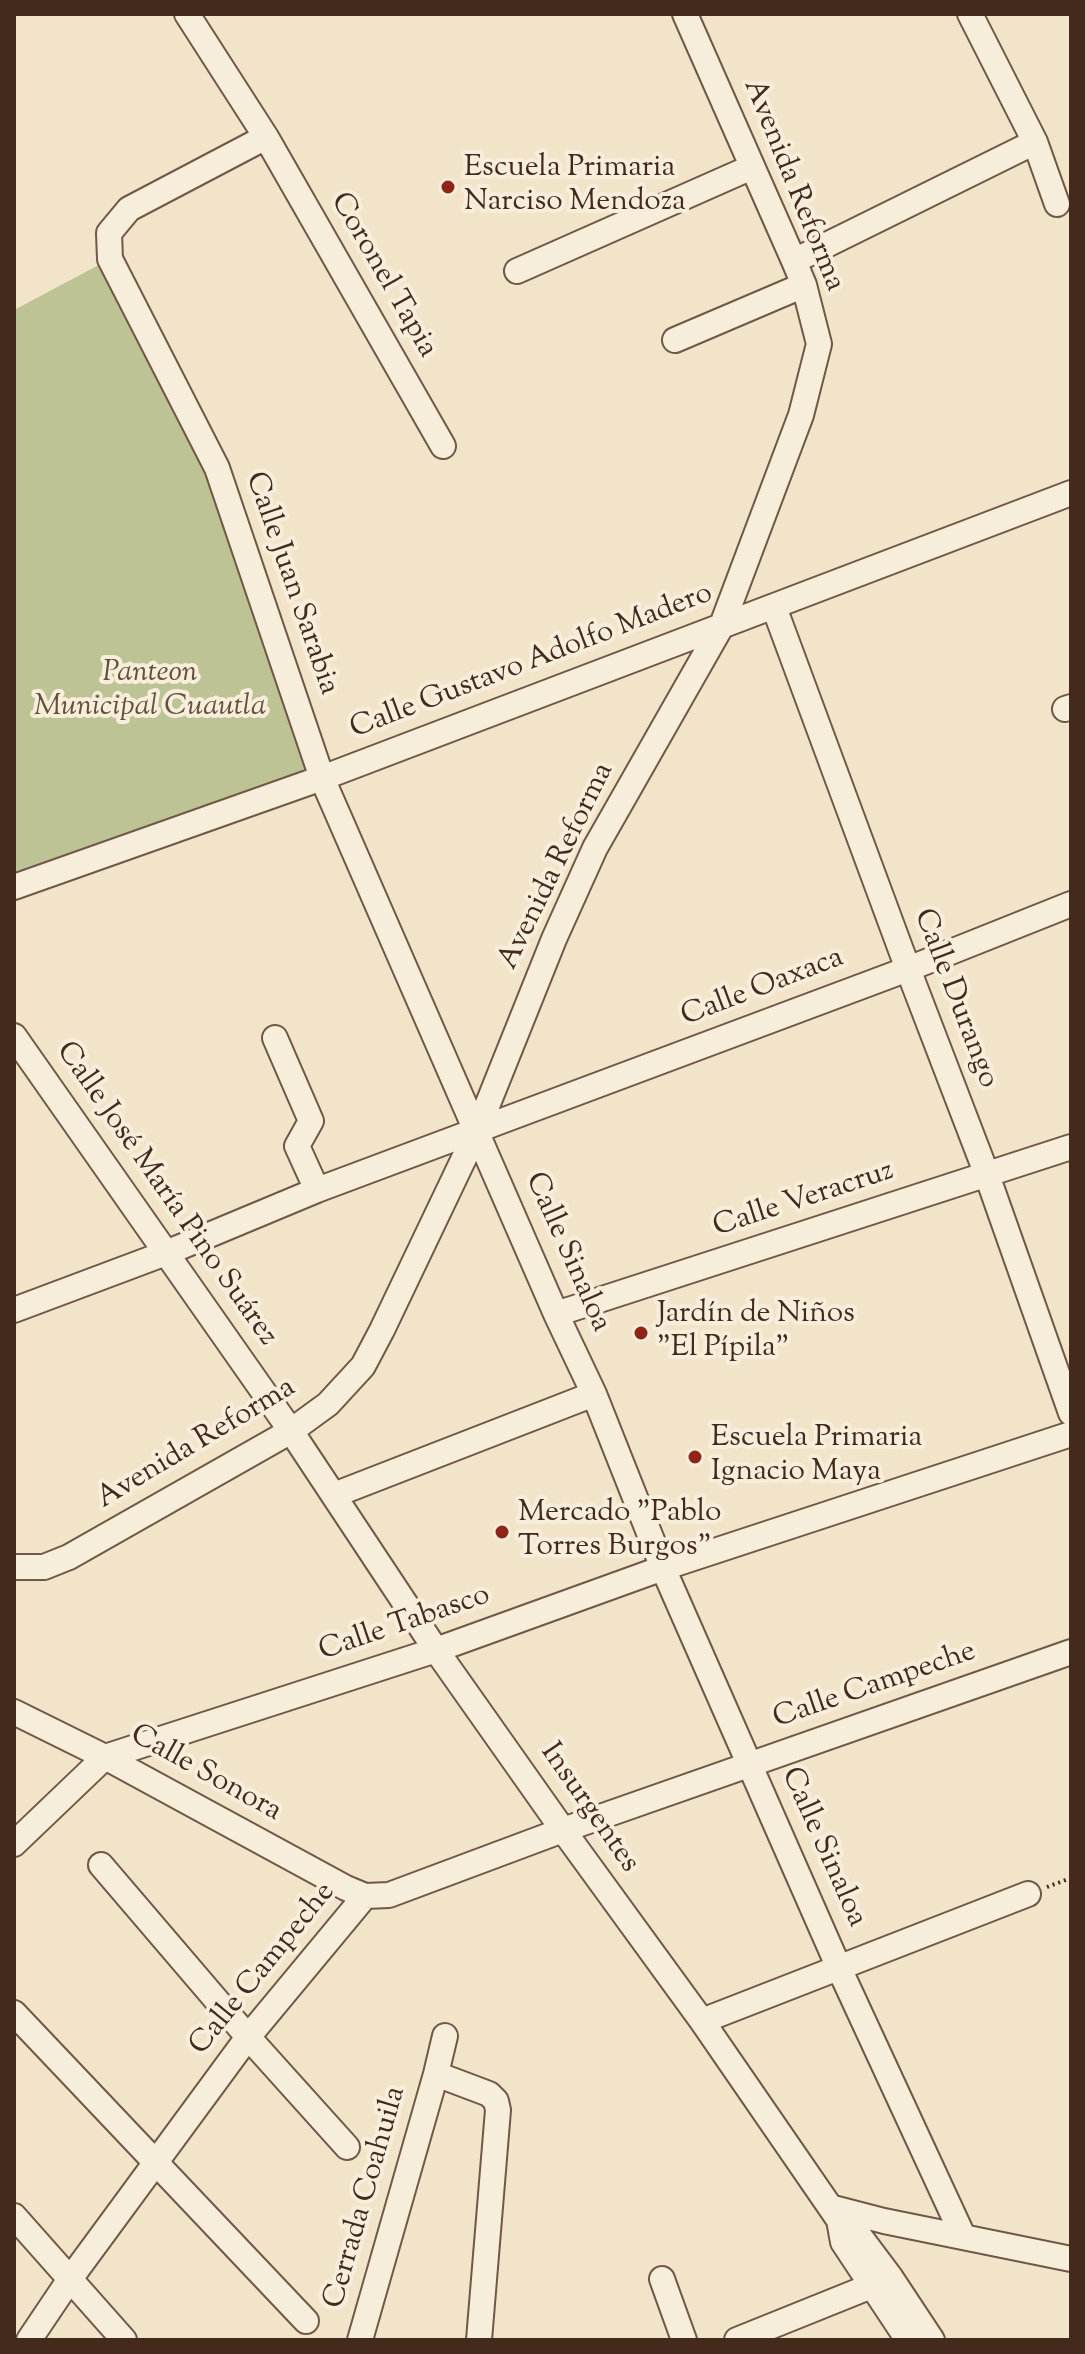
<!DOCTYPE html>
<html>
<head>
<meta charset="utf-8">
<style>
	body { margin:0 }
	#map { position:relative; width:1085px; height:2354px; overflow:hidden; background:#f2e4c8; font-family:"Sorts Mill Goudy",serif }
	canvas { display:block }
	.frame { position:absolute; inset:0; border:16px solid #442a1c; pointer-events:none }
</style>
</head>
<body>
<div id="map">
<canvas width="1085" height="2354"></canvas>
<div class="frame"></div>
</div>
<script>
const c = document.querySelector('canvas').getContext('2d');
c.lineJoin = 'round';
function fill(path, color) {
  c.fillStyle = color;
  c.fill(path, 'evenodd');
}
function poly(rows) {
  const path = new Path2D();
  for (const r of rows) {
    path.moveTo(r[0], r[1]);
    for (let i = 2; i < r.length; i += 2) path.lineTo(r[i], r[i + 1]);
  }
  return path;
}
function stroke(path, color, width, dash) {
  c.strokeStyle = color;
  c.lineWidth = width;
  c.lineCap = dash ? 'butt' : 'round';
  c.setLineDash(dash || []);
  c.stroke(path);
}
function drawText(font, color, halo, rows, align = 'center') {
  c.font = font + ' "Sorts Mill Goudy",serif';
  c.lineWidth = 8;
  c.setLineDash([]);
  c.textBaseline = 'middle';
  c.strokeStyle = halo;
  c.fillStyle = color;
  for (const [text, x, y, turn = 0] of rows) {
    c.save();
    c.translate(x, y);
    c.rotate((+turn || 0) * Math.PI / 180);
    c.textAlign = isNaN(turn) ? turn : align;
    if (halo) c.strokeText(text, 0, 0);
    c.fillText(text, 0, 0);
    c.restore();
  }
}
fill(poly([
	[110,259,217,468,322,778,14,887,14,310]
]), '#bdc394');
const minor = poly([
	[187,14,266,137,443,446],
	[970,14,1035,142,1057,204],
	[266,137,129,209,109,233,110,259,217,468,322,778,556,1314,594,1394,663,1568,839,1968,963,2236],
	[794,261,1035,142],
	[517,271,752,167],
	[675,340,804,285],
	[774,607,908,969,987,1175,1071,1413],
	[1065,709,1071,707],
	[14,887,322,778,1071,493],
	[14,1036,291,1431,436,1650,563,1830,702,2021,839,2220,858,2234,891,2278,932,2340],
	[275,1038,311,1121,297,1146,317,1190],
	[14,1310,166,1253,317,1190,908,969,1071,904],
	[556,1314,1071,1147],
	[334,1495,594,1394],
	[14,1567,44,1567,69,1557,291,1431,328,1404,363,1366,382,1330,477,1131,554,939,595,848,722,625,801,415,819,344,804,285,794,261,685,14],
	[14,1712,105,1757,346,1888,365,1896,389,1895,563,1830,1071,1652],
	[14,1844,105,1757,436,1650,663,1568,1071,1434],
	[101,1865,248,2037,347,2147],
	[14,2013,306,2321],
	[702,2021,1028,1894],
	[436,2074,489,2094,496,2101,498,2110,479,2340],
	[830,2207,884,2221,1071,2259],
	[14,2216,124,2340],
	[839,2220,843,2242,908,2340],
	[662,2279,684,2340],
	[29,2340,70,2279,248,2037,365,1896],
	[360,2340,436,2074,445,2036],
	[737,2340,891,2278]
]);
stroke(minor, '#705847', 28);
stroke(poly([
	[1047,1887,1071,1878]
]), '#442a1c', 4, [2, 4]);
stroke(minor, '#f7eddb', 24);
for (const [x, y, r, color] of [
	[448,187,8,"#8f2418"],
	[641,1333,8,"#8f2418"],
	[695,1457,8,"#8f2418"],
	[502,1532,8,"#8f2418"]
]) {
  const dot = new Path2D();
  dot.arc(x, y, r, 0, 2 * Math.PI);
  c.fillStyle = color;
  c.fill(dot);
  stroke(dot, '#f7eddb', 3);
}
drawText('30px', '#442a1c', '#f7eddb', [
	["Escuela Primaria",464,170],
	["Narciso Mendoza",464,204],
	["Jardín de Niños",657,1316],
	["\"El Pípila\"",657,1350],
	["Escuela Primaria",711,1440],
	["Ignacio Maya",711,1474],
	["Mercado \"Pablo",518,1515],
	["Torres Burgos\"",518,1549]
], 'left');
drawText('30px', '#442a1c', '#f7eddb', [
	["Avenida Reforma",792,186,68],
	["Coronel Tapia",382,276,60],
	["Calle Juan Sarabia",290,584,71],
	["Calle Gustavo Adolfo Madero",532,663,-21],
	["Avenida Reforma",558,867,-64],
	["Calle Oaxaca",763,989,-21],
	["Calle Durango",954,999,69],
	["Calle José María Pino Suárez",165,1195,55],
	["Calle Veracruz",804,1201,-18],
	["Calle Sinaloa",566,1253,66],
	["Avenida Reforma",197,1445,-31],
	["Calle Tabasco",405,1625,-19],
	["Calle Campeche",875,1687,-19],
	["Calle Sonora",205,1775,29],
	["Insurgentes",588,1809,55],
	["Calle Sinaloa",822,1848,66],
	["Calle Campeche",264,1970,-51],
	["Cerrada Coahuila",367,2198,-74]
]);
drawText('italic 30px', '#62503a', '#f7eddb', [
	["Panteon",150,675],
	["Municipal Cuautla",150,709]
]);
</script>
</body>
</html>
